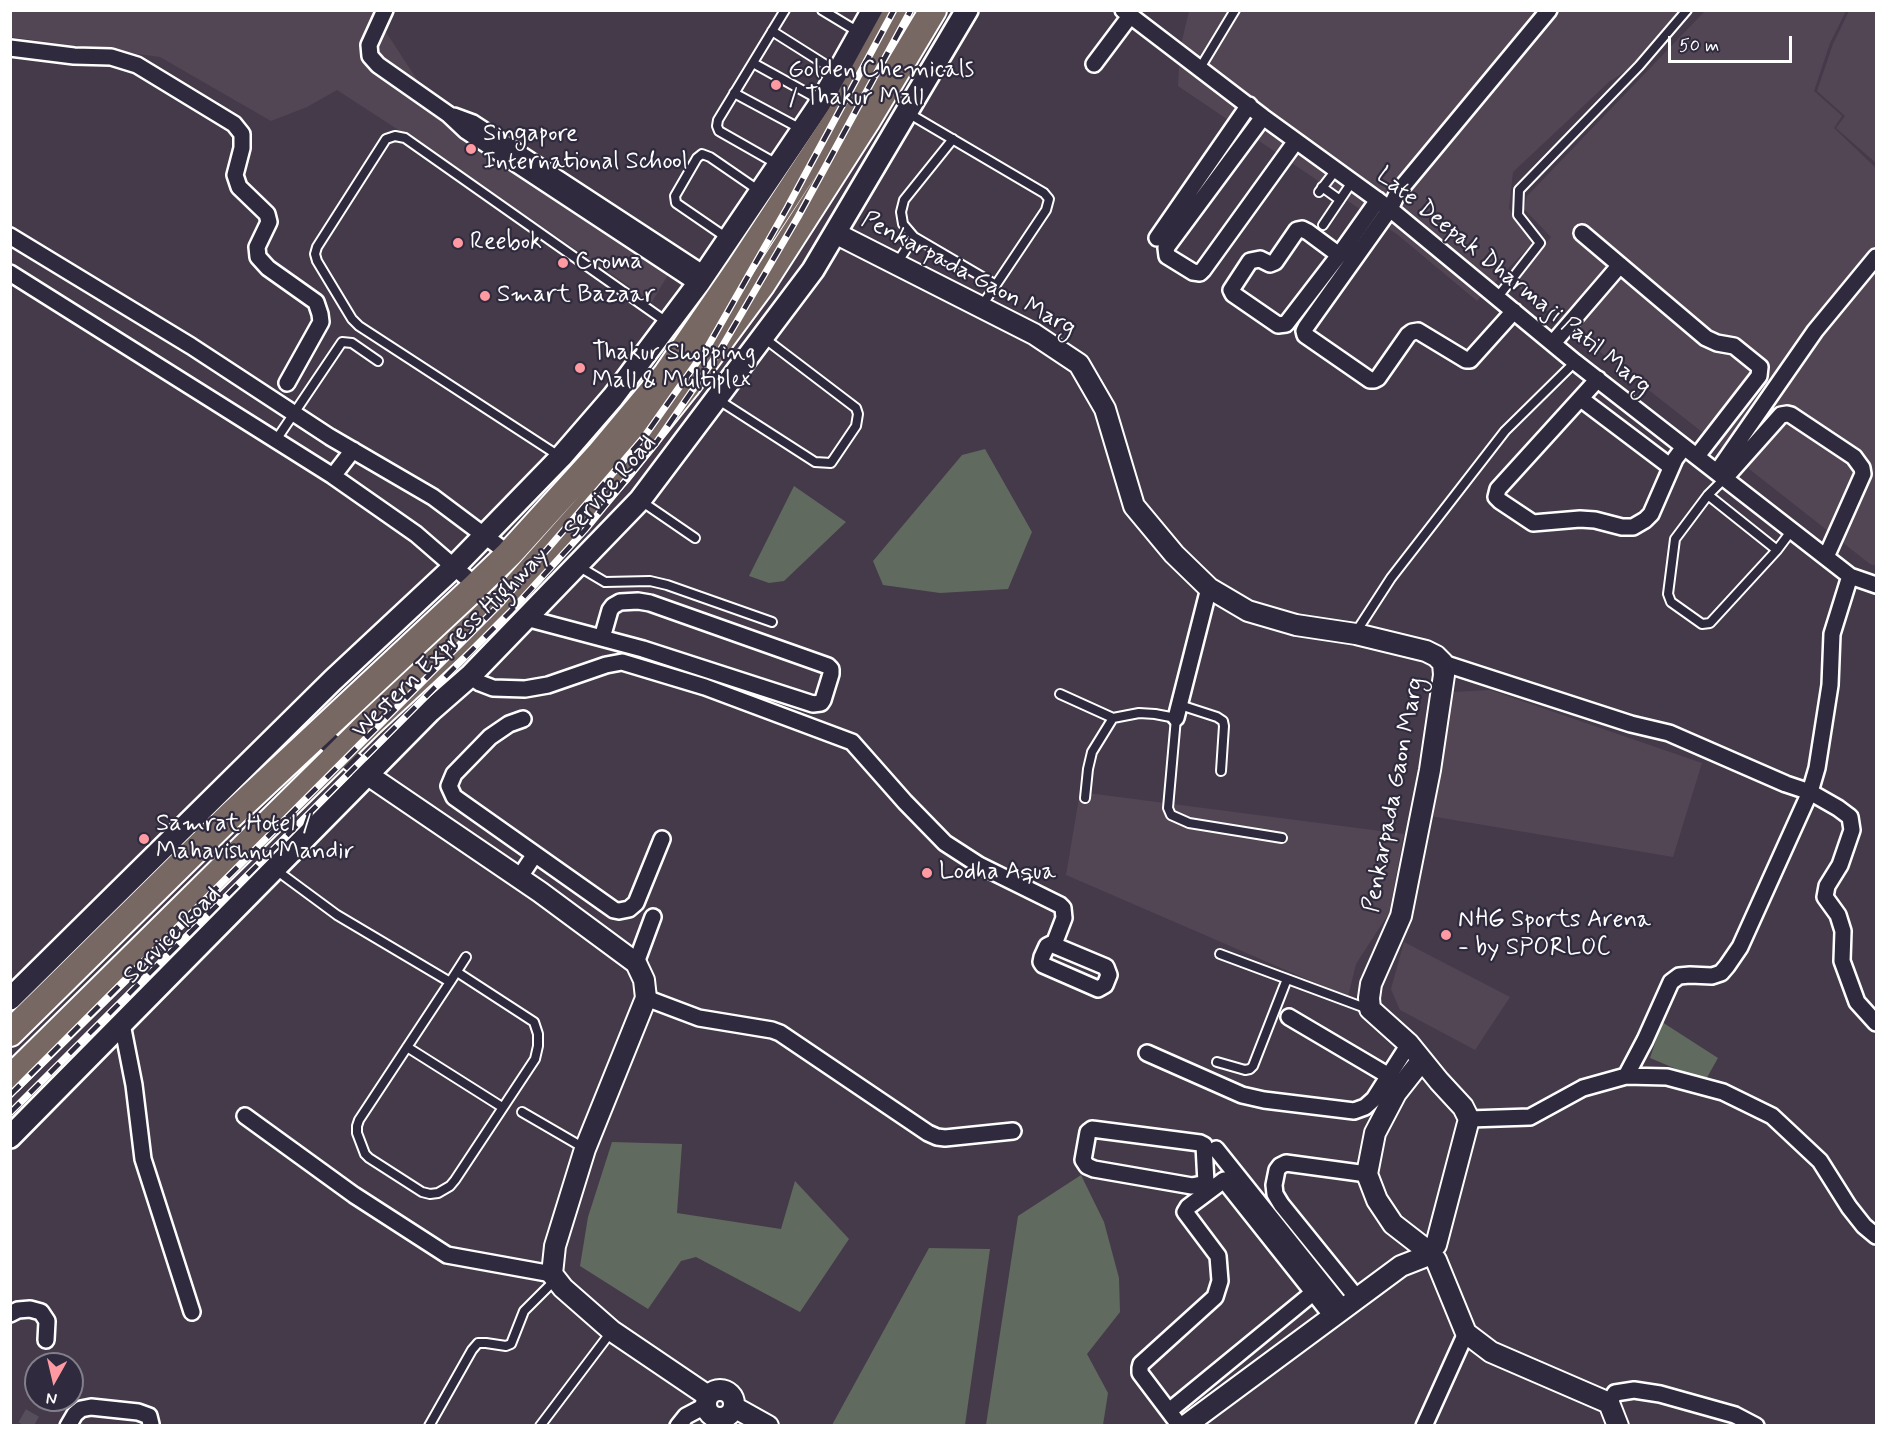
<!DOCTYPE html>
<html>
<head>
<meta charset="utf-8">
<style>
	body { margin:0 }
	#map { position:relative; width:1887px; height:1436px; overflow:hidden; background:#443a4a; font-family:Mynerve,sans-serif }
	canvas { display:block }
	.frame { position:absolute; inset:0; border:12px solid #fff; pointer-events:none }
	.north { position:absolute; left:24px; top:1352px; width:60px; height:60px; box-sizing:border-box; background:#2f2a3d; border:2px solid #827f8b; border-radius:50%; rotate:188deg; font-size:16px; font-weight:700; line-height:24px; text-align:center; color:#fff }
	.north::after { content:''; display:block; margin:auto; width:21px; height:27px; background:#ff9aa2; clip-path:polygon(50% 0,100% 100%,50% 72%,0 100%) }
	.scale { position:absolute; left:1668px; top:36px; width:124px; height:27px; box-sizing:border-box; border:3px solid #fff; border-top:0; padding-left:8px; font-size:18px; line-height:21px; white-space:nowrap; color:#fff; -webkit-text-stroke:4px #2f2a3d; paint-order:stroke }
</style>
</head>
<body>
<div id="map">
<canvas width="1887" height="1436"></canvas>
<div class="frame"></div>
<div class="north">N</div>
<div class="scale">50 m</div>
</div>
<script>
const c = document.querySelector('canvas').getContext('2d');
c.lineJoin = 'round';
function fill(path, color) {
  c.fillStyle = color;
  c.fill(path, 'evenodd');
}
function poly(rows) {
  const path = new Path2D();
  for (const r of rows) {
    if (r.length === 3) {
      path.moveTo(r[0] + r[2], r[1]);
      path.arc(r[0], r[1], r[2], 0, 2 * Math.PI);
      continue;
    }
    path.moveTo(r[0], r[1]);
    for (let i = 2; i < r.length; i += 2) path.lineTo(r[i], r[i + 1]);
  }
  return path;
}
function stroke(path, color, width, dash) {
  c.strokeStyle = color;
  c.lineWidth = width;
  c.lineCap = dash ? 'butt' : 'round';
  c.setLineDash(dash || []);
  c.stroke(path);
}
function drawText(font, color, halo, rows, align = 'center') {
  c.font = font + ' Mynerve,sans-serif';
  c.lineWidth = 4.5;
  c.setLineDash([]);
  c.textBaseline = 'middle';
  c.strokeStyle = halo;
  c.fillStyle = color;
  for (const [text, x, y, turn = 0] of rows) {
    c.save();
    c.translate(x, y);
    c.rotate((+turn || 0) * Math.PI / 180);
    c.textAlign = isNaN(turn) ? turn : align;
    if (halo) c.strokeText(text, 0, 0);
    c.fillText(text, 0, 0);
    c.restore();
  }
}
fill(poly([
	[11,11,372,11,418,81,676,261,652,302,469,176,337,90,307,107,271,121,160,57,11,37],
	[1189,11,1679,11,1631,68,1610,81,1513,172,1509,208,1529,238,1531,245,1477,301,1398,235,1178,86,1180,49],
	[1705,11,1846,11,1830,43,1814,91,1842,116,1834,128,1876,168,1876,566,1870,564,1515,285,1551,237,1524,209,1527,196],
	[1849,11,1876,11,1876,163,1836,128,1845,116,1817,91,1833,44],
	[1490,690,1702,763,1673,857,1430,816,1453,692],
	[1080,792,1404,834,1389,913,1356,964,1348,997,1066,875],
	[1404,942,1510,997,1475,1050,1400,1010,1391,989]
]), '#534654');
fill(poly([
	[985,449,1032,532,1008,589,940,593,883,585,873,561,962,455],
	[794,486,846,522,784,581,769,583,749,576],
	[1662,1022,1718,1058,1705,1081,1650,1058],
	[612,1142,682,1144,677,1213,781,1229,795,1181,849,1239,800,1312,696,1257,681,1261,648,1309,580,1266,588,1217],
	[1081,1175,1104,1222,1119,1278,1120,1312,1087,1354,1108,1393,1103,1425,986,1425,1018,1216],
	[929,1248,990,1249,965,1425,832,1425]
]), '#616a5e');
stroke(poly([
	[25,1426,33,1412]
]), '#574e5c', 15, [15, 8]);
const service = poly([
	[822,10,860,33],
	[772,31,837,72],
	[753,63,820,100],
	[1200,68,1235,10],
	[734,93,801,129],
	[908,113,1044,193,1049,199,1046,210,981,307],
	[953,139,904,200,901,212,903,224,914,237,996,285],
	[777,164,719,131,717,126,718,120,785,10],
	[1322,187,1340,200],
	[1319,192,1336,170],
	[1323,225,1352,182],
	[727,238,676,203,675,196,697,158,702,154,710,157,758,190],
	[897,263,914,237],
	[1497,298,1540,243,1518,215,1519,190,1639,66,1687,10],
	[717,399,815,462,831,463,856,426,858,414,856,408,764,338],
	[276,440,342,342,352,343,378,361],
	[559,456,359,326,352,319,317,261,315,254,317,247,386,139,395,136,405,138,668,323],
	[1725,478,1708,495,1675,539,1668,594,1671,602,1702,624,1710,623,1777,550,1792,530],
	[1708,495,1777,550],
	[641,501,695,538],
	[578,566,605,582,650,581,667,585,772,622],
	[1356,632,1391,578,1505,431,1575,362],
	[1060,694,1113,718],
	[1180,705,1217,717,1223,721,1224,726,1221,771],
	[1085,798,1088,769,1092,752,1113,718,1139,713,1155,714,1176,718,1168,808,1171,815,1189,823,1282,838],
	[276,870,337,915,450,982,359,1120,357,1126,357,1133,365,1154,369,1158,422,1192,430,1194,438,1193,450,1186,455,1180,535,1059,538,1046,538,1034,534,1022,457,972],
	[1220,954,1368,1009],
	[450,982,466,957],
	[407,1047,502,1107],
	[1217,1062,1245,1070,1250,1069,1253,1066,1287,979],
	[522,1112,584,1148],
	[429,1426,472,1350,478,1343,486,1343,506,1346,511,1344,524,1311,555,1280],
	[540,1426,611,1332]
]);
const minor = poly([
	[385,10,369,45,370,56,378,65,448,114,466,131,698,284],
	[1123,10,1263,117,1390,209,1575,362,1850,576,1876,585],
	[10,48,74,56,111,57,137,65,234,124,242,134,242,148,235,175,239,187,267,214,269,222,257,247,258,257,268,268,316,302,320,314,321,322,287,383],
	[1094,64,1130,16],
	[454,116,473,123,704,274],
	[1263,117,1166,248,1167,256,1193,272,1200,273,1203,270,1296,141],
	[1582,233,1706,338,1717,343,1734,346,1760,367,1759,376,1697,456],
	[10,236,191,346,330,437,433,497,509,554],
	[1157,238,1249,105],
	[1339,255,1308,232,1302,229,1297,230,1275,262,1270,264,1260,259,1250,261,1231,290,1233,294,1278,325,1286,324,1339,255,1378,200],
	[10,273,333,476,416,534,476,586],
	[1514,311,1470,360,1466,360,1418,331,1412,332,1408,335,1378,378,1374,380,1370,380,1305,335,1304,331,1306,327,1390,209,1398,192,1549,10],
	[1553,343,1620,265],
	[1598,379,1498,489,1496,497,1500,501,1533,523,1580,519,1595,520,1622,527,1633,527,1645,520,1651,514,1675,459,1684,447],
	[1581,399,1671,467],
	[1717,472,1815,331,1876,257],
	[333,476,353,450],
	[1725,478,1781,415,1787,414,1791,415,1854,457,1862,468,1863,474,1826,557],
	[526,618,643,649,813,704,821,703,823,700,831,674,831,669,828,666,650,603,638,601,620,602,613,606,610,610,602,638],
	[1443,663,1631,724,1669,733,1786,784,1810,792,1838,808,1850,817,1852,830,1840,865,1827,886,1825,897,1838,915,1843,931,1842,961,1857,1002,1876,1023],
	[470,676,480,683,493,688,525,689,548,685,606,665,622,662,705,687,852,742,905,802,945,843,979,865,1060,905,1063,908,1064,918,1054,944],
	[1176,718,1209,588],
	[523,719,509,724,490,737,454,774,449,786,454,797,614,910,619,911,629,909,636,903,662,839],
	[519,878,535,854],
	[1051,944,1106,967,1109,975,1105,985,1098,989,1043,965,1041,962,1042,957,1047,946,1051,944],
	[636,963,653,917],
	[646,998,699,1018,772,1030,780,1033,928,1133,937,1137,945,1138,1013,1131],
	[1289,1017,1389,1076],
	[122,1024,134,1085,143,1159,192,1312],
	[1147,1053,1242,1095,1264,1100,1354,1111,1365,1107,1374,1099,1409,1044],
	[1626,1076,1667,1077,1723,1092,1772,1116,1820,1161,1849,1207,1864,1226,1876,1236],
	[245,1116,354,1195,447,1255,552,1274],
	[1469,1119,1530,1117,1583,1088,1626,1076,1645,1040,1671,982,1679,976,1690,975,1712,976,1721,973,1727,966,1740,947,1810,792,1817,768,1830,685,1832,634,1850,576],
	[1092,1129,1200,1143,1204,1145,1206,1183,1192,1186,1094,1169,1087,1166,1083,1160,1088,1132,1092,1129],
	[1216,1149,1343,1308],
	[1357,1298,1281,1204,1275,1194,1274,1185,1277,1170,1280,1166,1286,1163,1367,1174],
	[10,1314,18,1310,30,1309,41,1312,47,1321,46,1340],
	[1609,1403,1615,1393,1634,1390,1660,1394,1735,1415,1756,1426],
	[1169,1411,1314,1292],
	[68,1426,75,1414,81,1409,91,1407,138,1412,149,1416,151,1424],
	[678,1426,686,1416,705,1406],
	[720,1426,721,1418],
	[1180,1426,1140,1373,1140,1368,1141,1364,1215,1297,1220,1281,1218,1256,1185,1212,1188,1207,1224,1180,1332,1316],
	[1424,1426,1466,1333]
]);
const tertiary = poly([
	[835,233,1034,334,1079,364,1105,409,1134,506,1174,554,1209,588,1248,611,1296,625,1356,634,1426,651,1436,656,1443,663,1444,675,1430,770,1401,916,1371,984,1369,998,1370,1009,1409,1044,1439,1081,1463,1107,1469,1119,1436,1245],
	[318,733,368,775,540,892,636,963,644,980,646,998,585,1149,555,1246,552,1274,563,1288,612,1331,708,1396],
	[1422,1060,1396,1093,1375,1133,1367,1174,1377,1200,1393,1224,1424,1248],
	[1436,1260,1466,1333,1491,1352,1609,1403,1618,1426],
	[720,1404,14],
	[734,1407,768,1426],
	[1185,1426,1401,1266,1424,1257]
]);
const secondary = poly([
	[10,999,333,680,454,567,561,457,613,397,698,284,822,101,873,10],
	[10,1137,430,711,470,676,640,500,813,270,967,10]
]);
const trunk = poly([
	[10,1033,231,815,476,586,509,554,599,455,666,375,739,269,839,117,898,10],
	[10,1079,370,723,516,587,619,471,686,387,762,284,866,122,933,10]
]);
stroke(service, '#fff', 12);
stroke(minor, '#fff', 20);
stroke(tertiary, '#fff', 24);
stroke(secondary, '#fff', 26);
stroke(trunk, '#fff', 30);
stroke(service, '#2f2a3d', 8);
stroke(minor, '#2f2a3d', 15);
stroke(tertiary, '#2f2a3d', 20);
stroke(secondary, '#2f2a3d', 21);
stroke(trunk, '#776864', 26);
const rail = poly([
	[10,1095,501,603,644,437,707,348,787,208,894,10],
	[10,1113,510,612,585,530,656,443,719,352,798,217,911,10]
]);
stroke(rail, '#fff', 7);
stroke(rail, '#2f2a3d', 4.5, [14]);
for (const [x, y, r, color] of [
	[776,85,6,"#ff9aa2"],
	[471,149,6,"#ff9aa2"],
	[458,243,6,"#ff9aa2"],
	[563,263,6,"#ff9aa2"],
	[485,296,6,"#ff9aa2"],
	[580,368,6,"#ff9aa2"],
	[144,839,6,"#ff9aa2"],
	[927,873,6,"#ff9aa2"],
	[1446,935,6,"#ff9aa2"]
]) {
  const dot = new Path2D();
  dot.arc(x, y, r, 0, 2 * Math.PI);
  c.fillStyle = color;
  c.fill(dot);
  stroke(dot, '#2f2a3d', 2);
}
drawText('24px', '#fff', '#2f2a3d', [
	["Golden Chemicals",788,71],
	["/ Thakur Mall",788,99],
	["Singapore",483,135],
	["International School",483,163],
	["Reebok",470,243],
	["Croma",575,263],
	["Smart Bazaar",497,296],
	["Thakur Shopping",592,354],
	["Mall & Multiplex",592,382],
	["Samrat Hotel /",156,825],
	["Mahavishnu Mandir",156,853],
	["Lodha Aqua",939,873],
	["NHG Sports Arena",1458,921],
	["- by SPORLOC",1458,949]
], 'left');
drawText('24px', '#fff', '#2f2a3d', [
	["Penkarpada Gaon Marg",968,275,28],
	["Late Deepak Dharmaji Patil Marg",1513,282,39],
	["Service Road",611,487,-49],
	["Western Express Highway",451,644,-44],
	["Penkarpada Gaon Marg",1395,795,-79],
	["Service Road",173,936,-45]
]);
</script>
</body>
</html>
